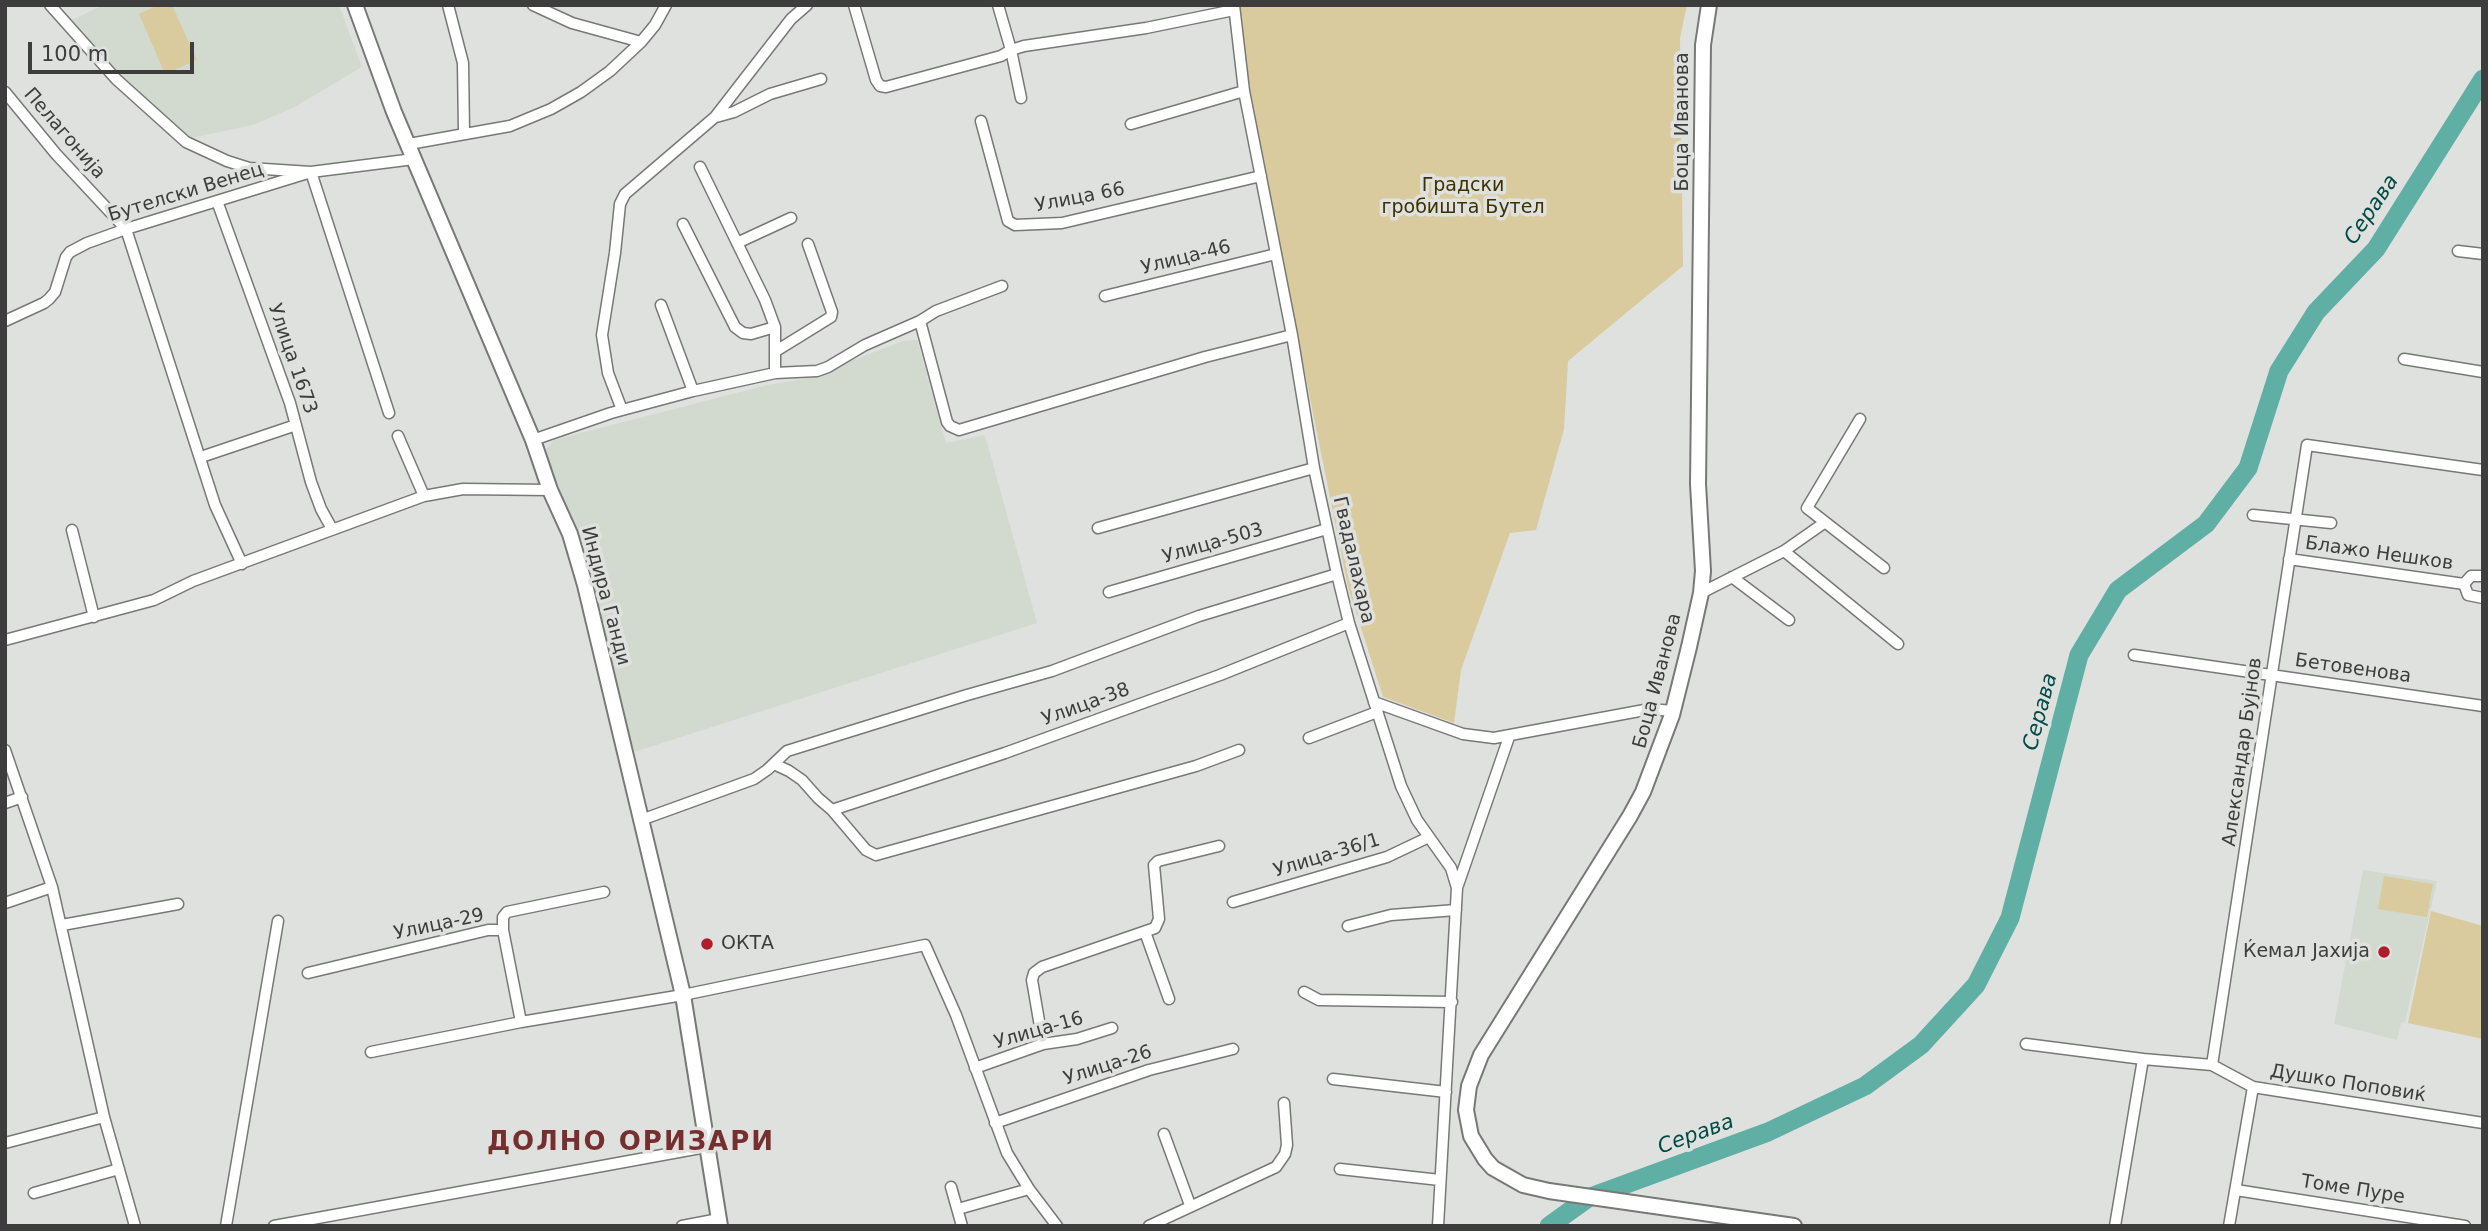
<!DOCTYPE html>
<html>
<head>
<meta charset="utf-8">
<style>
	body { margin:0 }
	#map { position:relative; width:2488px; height:1231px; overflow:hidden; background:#dfe1de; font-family:"DejaVu Sans",sans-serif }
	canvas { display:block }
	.frame { position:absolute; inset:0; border:7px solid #3c3d3c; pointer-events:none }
	.scale { position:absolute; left:28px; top:42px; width:166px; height:32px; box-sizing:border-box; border:4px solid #3c3d3c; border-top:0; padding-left:9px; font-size:21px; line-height:24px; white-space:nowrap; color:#3c3d3c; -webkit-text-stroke:5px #dfe1de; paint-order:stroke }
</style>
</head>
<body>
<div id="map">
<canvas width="2488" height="1231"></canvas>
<div class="frame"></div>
<div class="scale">100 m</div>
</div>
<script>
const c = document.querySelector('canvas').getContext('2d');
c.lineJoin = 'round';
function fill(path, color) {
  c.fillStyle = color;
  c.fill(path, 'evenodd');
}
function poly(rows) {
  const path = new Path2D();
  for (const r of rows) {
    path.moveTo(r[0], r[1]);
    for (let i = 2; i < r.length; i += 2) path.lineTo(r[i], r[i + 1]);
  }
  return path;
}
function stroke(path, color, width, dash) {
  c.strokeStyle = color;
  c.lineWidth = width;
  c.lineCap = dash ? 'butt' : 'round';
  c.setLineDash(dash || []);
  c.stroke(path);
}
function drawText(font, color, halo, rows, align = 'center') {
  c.font = font + ' "DejaVu Sans",sans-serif';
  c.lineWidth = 7;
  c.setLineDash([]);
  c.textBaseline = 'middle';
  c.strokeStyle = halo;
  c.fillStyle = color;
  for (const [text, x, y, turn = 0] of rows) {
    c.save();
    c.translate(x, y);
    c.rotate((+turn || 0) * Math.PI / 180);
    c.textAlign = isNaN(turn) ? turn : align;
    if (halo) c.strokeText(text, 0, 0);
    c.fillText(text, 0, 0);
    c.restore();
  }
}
fill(poly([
	[103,5,339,5,362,67,293,108,253,125,186,139,135,92,72,20],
	[917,340,946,443,985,435,1037,623,628,754,543,453,554,440,767,385,804,379,903,341],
	[2363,870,2437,881,2405,1022,2401,1023,2397,1040,2334,1024]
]), '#d2dad0');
fill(poly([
	[158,5,172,5,197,60,165,74,139,14],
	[1236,5,1687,5,1680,38,1683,266,1568,361,1564,429,1536,530,1510,533,1461,670,1454,723,1383,697,1348,587,1243,65],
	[2384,876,2433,884,2427,917,2378,909],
	[2431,911,2483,926,2483,1039,2408,1023]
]), '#d9cb9d');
stroke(poly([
	[1549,1226,1588,1198,1768,1132,1865,1086,1921,1045,1976,985,2010,918,2079,655,2118,590,2206,524,2248,468,2279,371,2316,312,2376,249,2483,79]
]), '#60afa5', 19);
const street = poly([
	[50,5,116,79,186,142,227,161,249,168,311,172,389,413],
	[448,5,463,63,464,133],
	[533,5,572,23,641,42],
	[854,5,876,80,880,86,886,87,1001,56,1011,50,1024,46,1146,28,1234,10],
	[998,5,1011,50,1021,98],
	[1234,5,1244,91,1292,335,1314,468,1337,574,1349,623,1401,786,1417,820,1451,868,1457,888,1438,1226],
	[5,92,56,154,126,229,215,505,242,564],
	[716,117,734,112,770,94,821,79],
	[981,121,1008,221,1015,225,1062,223,1261,176],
	[1131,124,1244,91],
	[409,144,510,126,551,109,581,92,610,71,641,42,655,25,666,5],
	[700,167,765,300,775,327,775,373],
	[217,201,290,403,311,482,321,509,332,529],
	[683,224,735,327,743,333,751,334,775,327],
	[737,243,791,218],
	[2458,251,2483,254],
	[1105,296,1276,254],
	[661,305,693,391],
	[5,321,44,303,49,299,55,292,66,257,70,252,87,243,126,229,311,172,414,159],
	[920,321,947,422,950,426,959,430,1205,357,1292,335],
	[776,351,831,317,832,312,808,244],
	[2404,359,2483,372],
	[622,410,608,373,602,335,615,253,620,204,625,194,715,117,791,19,807,5],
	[1860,419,1807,508,1884,568],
	[398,436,424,496],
	[533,440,611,413,693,391,775,373,817,371,828,367,865,345,920,321,936,311,1002,286],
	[201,457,296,425],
	[2253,515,2331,523],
	[1098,528,1314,468],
	[72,530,94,617],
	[1784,551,1898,644],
	[2289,559,2464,584,2471,576,2483,576],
	[1732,577,1789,620],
	[2464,584,2468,595,2483,598],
	[1109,592,1327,529],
	[1701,593,1784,551,1824,523],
	[5,640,154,600,193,581,424,496,463,489,550,490],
	[2134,655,2483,706],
	[1374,702,1463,734,1494,738,1650,709,1673,711],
	[1309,738,1377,712],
	[5,750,52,887,104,1117,135,1226],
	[774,764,789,771,802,780,818,798,832,810,866,850,876,855,1196,766,1239,750],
	[5,803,22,797],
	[832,810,1005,753,1220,675,1349,623],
	[641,820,754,779,767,770,787,751,967,695,1052,671,1199,616,1337,574],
	[1458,885,1509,737],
	[1233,902,1387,857,1429,837],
	[5,903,52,887],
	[62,925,178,904],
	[1348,926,1391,915,1456,910],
	[503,930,521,1022],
	[1145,932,1169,999],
	[308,973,488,930,503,930,503,917,507,912,604,892],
	[1304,992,1319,1000,1452,1002],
	[1043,1044,1032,980,1034,973,1042,967,1155,928,1159,919,1154,865,1158,861,1219,846],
	[2026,1044,2143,1059,2212,1065,2253,1087,2483,1123],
	[371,1052,521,1022,683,995,925,945,956,1015,1007,1153,1029,1189,1057,1226],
	[2212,1065,2307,445,2483,470],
	[975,1068,1043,1044,1077,1039,1112,1028],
	[1333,1079,1446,1092],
	[995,1123,1149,1070,1233,1049],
	[1164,1134,1190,1205],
	[5,1143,104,1117],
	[1340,1169,1440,1180],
	[951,1187,962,1226],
	[2236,1190,2465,1226],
	[34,1193,119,1169],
	[958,1209,1029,1189],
	[226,1226,278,921],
	[274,1226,706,1147],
	[682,1226,719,1219],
	[1149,1226,1276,1167,1285,1154,1287,1145,1284,1103],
	[2115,1226,2143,1059],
	[2229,1226,2253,1087]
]);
const secondary = poly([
	[355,5,394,112,533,440,550,490,570,534,585,585,683,995,720,1226],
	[1709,5,1703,45,1698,484,1703,571,1701,593,1689,647,1672,715,1643,792,1630,816,1481,1055,1469,1086,1466,1110,1471,1136,1485,1159,1493,1168,1523,1185,1549,1191,1794,1226]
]);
stroke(street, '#777977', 13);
stroke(secondary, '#777977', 18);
stroke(street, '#fff', 10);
stroke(secondary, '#fff', 14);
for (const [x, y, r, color] of [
	[707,944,7,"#af1d2b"],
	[2384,952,7,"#af1d2b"]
]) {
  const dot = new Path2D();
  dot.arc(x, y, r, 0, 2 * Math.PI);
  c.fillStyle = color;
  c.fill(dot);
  stroke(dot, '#dfe1de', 2.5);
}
drawText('19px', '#3c3d3c', '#dfe1de', [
	["Боца Иванова",1683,122,-90],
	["Пелагонија",64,134,49],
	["Бутелски Венец",186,193,-17],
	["Улица 66",1080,198,-11],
	["Улица-46",1186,258,-14],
	["Улица 1673",292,359,71],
	["Улица-503",1213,544,-16],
	["Блажо Нешков",2379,554,8],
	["Гвадалахара",1353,560,77],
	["Индира Ганди",605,596,75],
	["Бетовенова",2353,669,8],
	["Боца Иванова",1658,681,-75],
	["Улица-38",1086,705,-20],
	["Александар Бујнов",2243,752,-82],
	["Улица-36/1",1327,856,-17],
	["Улица-29",439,925,-12],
	["Улица-16",1039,1031,-16],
	["Улица-26",1108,1066,-18],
	["Душко Поповиќ",2348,1084,9],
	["Томе Пуре",2353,1190,9]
]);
drawText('19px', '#3e3100', '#dfe1de', [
	["Градски",1463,186],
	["гробишта Бутел",1463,208]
]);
drawText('19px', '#3c3d3c', '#dfe1de', [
	["ОКТА",721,944],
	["Ќемал Јахија",2370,952,"right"]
], 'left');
drawText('italic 21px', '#004b45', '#dfe1de', [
	["Серава",2372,210,-56],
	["Серава",2041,712,-75],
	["Серава",1696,1135,-20]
]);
c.letterSpacing = '2px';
drawText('bold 26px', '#762f2f', '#dfe1de', [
	["ДОЛНО ОРИЗАРИ",631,1143]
]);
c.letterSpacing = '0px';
</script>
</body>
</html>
